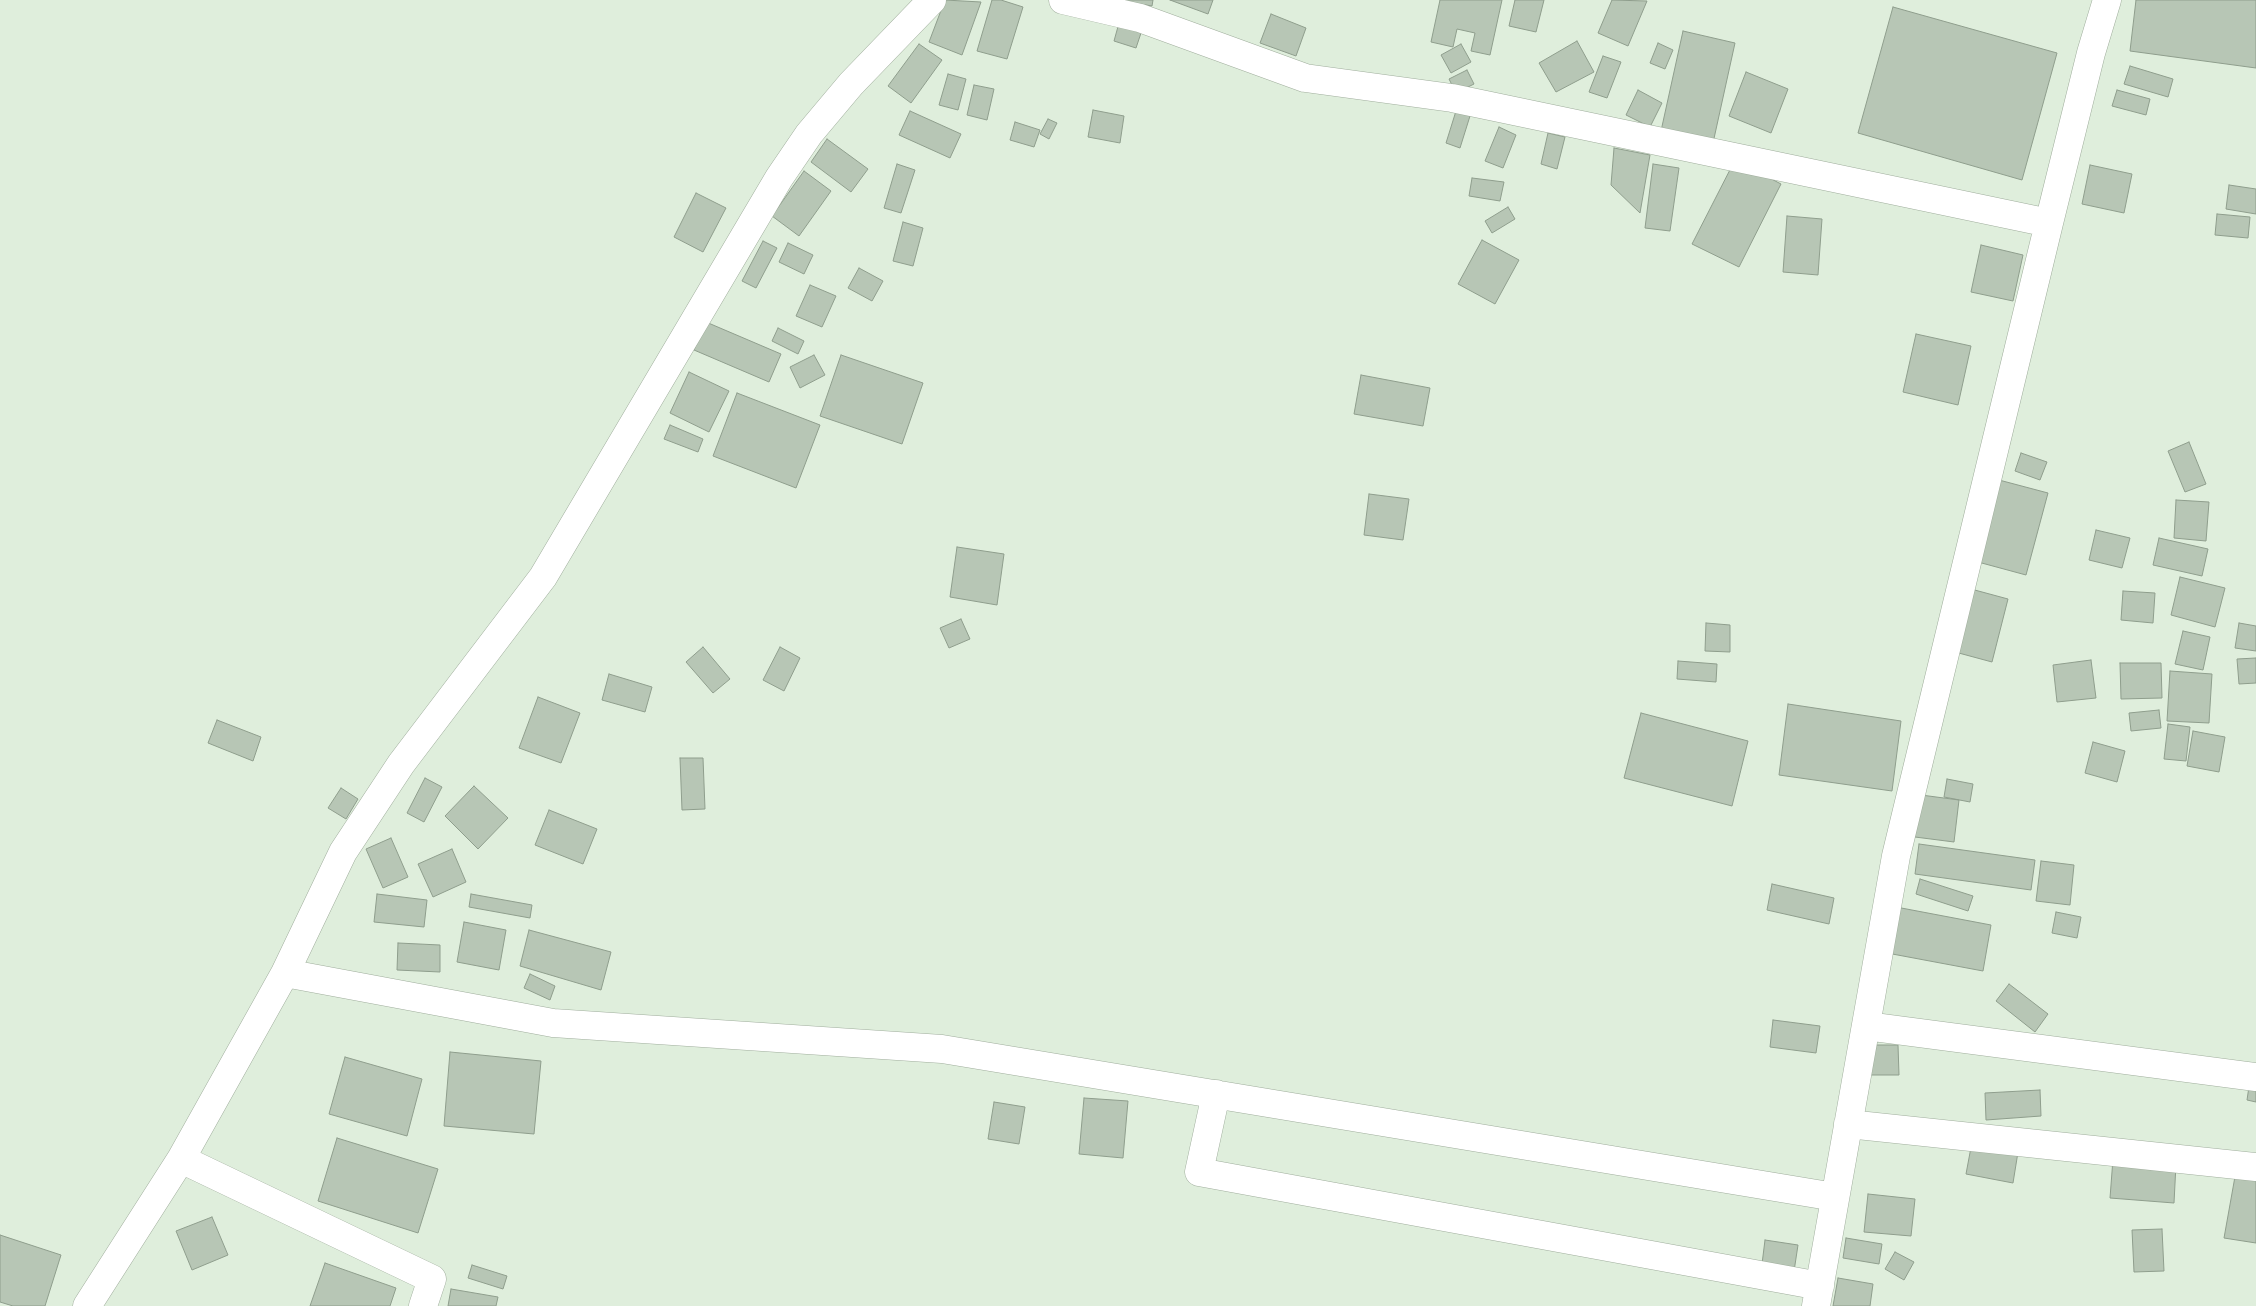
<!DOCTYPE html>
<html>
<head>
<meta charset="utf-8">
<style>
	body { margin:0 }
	canvas { display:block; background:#dfeedc }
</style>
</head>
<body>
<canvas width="2256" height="1306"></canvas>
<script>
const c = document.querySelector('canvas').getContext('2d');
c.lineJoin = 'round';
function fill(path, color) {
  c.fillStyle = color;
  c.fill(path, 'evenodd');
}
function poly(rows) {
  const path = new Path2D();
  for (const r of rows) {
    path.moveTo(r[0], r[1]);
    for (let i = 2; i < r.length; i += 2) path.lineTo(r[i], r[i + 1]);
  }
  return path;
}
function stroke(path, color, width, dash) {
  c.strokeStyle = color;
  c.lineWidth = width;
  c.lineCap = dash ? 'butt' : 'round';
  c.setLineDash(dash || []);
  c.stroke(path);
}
const building = poly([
	[945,0,981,2,962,55,929,42,945,0],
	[992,0,1001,0,1023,7,1007,59,977,51,992,0],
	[1117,0,1153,0,1152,6,1117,0],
	[1170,0,1213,0,1208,14,1170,0],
	[1440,0,1502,0,1490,55,1471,51,1475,33,1457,29,1453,47,1431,42,1440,0],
	[1515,0,1544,0,1536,32,1509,26,1515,0],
	[1612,0,1647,1,1628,46,1598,33,1612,0],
	[2136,0,2256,0,2256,68,2130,51,2136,0],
	[1893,7,2057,53,2022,180,1858,133,1893,7],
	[1271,14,1306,28,1296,56,1260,43,1271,14],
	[1119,23,1142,30,1136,48,1114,41,1119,23],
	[1683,31,1735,43,1713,143,1661,131,1683,31],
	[1577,41,1594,72,1556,92,1539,63,1577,41],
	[1658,43,1673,50,1665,69,1650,63,1658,43],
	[919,44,942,60,911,103,888,86,919,44],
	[1461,44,1471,62,1451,73,1441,55,1461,44],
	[1603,56,1621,62,1607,98,1589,92,1603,56],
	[2130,66,2173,79,2168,97,2124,84,2130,66],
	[1467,70,1474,84,1456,93,1449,79,1467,70],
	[1746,72,1788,89,1771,133,1729,116,1746,72],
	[948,74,966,79,958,110,939,105,948,74],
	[974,85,994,89,987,120,967,115,974,85],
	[1638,90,1662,103,1650,127,1626,115,1638,90],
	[2117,90,2150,99,2146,115,2112,106,2117,90],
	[1093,110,1124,116,1120,143,1088,137,1093,110],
	[910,111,961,134,950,158,899,135,910,111],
	[1456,111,1470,116,1460,148,1446,143,1456,111],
	[1048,119,1057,123,1049,139,1040,134,1048,119],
	[1015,122,1040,130,1034,147,1010,140,1015,122],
	[1499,127,1516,135,1503,168,1485,161,1499,127],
	[1548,133,1565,137,1557,169,1541,164,1548,133],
	[827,139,868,169,851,192,811,162,827,139],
	[1614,148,1650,155,1640,213,1611,185,1614,148],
	[1735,160,1781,184,1739,267,1692,244,1735,160],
	[897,164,915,170,901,213,884,208,897,164],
	[1653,164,1679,168,1670,231,1645,228,1653,164],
	[2090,165,2132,174,2124,213,2082,204,2090,165],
	[804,171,831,191,799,236,772,216,804,171],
	[1472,178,1504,182,1500,201,1469,196,1472,178],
	[2229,185,2256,189,2256,214,2226,209,2229,185],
	[696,193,726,208,703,252,674,237,696,193],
	[1508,207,1515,219,1492,233,1485,221,1508,207],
	[2217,214,2250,217,2248,238,2215,235,2217,214],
	[1787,216,1822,219,1818,275,1783,272,1787,216],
	[903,222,923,228,913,266,893,261,903,222],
	[1482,240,1519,260,1495,304,1458,284,1482,240],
	[763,241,777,248,756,288,742,281,763,241],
	[788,243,813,255,804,274,779,262,788,243],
	[1981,245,2023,255,2013,301,1971,292,1981,245],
	[859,268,883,281,872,301,848,288,859,268],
	[810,285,836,296,822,327,796,316,810,285],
	[706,322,781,354,769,382,694,350,706,322],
	[778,328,804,341,798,354,772,341,778,328],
	[1916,334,1971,346,1958,405,1903,392,1916,334],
	[814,355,825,375,800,388,790,367,814,355],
	[841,355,923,383,902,444,820,416,841,355],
	[689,372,729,391,709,432,670,413,689,372],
	[1361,375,1430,388,1423,426,1354,414,1361,375],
	[737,393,820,425,796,488,713,456,737,393],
	[670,425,703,439,698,452,664,439,670,425],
	[2189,442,2206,484,2185,492,2168,451,2189,442],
	[2021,453,2047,462,2040,480,2015,471,2021,453],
	[1999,480,2048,493,2026,575,1978,562,1999,480],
	[1369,494,1409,499,1403,540,1364,535,1369,494],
	[2176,500,2209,502,2206,541,2174,538,2176,500],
	[2096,530,2130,538,2122,568,2089,560,2096,530],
	[2159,538,2208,549,2202,576,2153,565,2159,538],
	[957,547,1004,554,997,605,950,597,957,547],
	[2180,577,2225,588,2215,627,2171,615,2180,577],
	[1971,589,2008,599,1992,662,1955,652,1971,589],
	[2123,591,2155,593,2153,623,2121,620,2123,591],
	[961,619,970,639,949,648,940,628,961,619],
	[1706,623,1730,625,1730,652,1705,651,1706,623],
	[2239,623,2256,626,2256,651,2235,648,2239,623],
	[2183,631,2210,637,2203,670,2175,664,2183,631],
	[703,647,730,679,713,693,686,662,703,647],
	[780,647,800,658,784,691,763,680,780,647],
	[2256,658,2256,683,2239,684,2237,659,2256,658],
	[2091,660,2096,698,2057,702,2053,665,2091,660],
	[1678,661,1717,664,1716,682,1677,679,1678,661],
	[2120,663,2161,663,2162,698,2121,699,2120,663],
	[2170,671,2212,674,2209,723,2167,721,2170,671],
	[609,674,652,687,645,712,602,700,609,674],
	[538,697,580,713,561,763,519,748,538,697],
	[1788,704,1901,721,1892,791,1779,775,1788,704],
	[2159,710,2161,728,2131,731,2129,713,2159,710],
	[1641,713,1748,741,1732,806,1624,778,1641,713],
	[217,720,261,737,253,761,208,743,217,720],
	[2168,724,2190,727,2186,761,2164,759,2168,724],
	[2193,731,2225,737,2219,772,2187,766,2193,731],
	[2093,742,2125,751,2117,782,2085,773,2093,742],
	[680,758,703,758,705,809,682,810,680,758],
	[425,778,442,787,424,822,407,813,425,778],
	[1947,779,1973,784,1970,802,1944,797,1947,779],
	[474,786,508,818,478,849,445,816,474,786],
	[341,788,358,799,346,819,328,808,341,788],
	[1921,795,1959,800,1954,842,1915,837,1921,795],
	[549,810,597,829,583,864,535,845,549,810],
	[391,838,408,877,383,888,366,849,391,838],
	[1919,844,2035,860,2031,890,1915,874,1919,844],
	[452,849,466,882,433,897,418,864,452,849],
	[2041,861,2074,865,2070,905,2036,901,2041,861],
	[1920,879,1973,896,1968,911,1916,894,1920,879],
	[1772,884,1834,898,1829,924,1767,910,1772,884],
	[377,894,427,900,424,927,374,922,377,894],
	[471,894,532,905,530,918,469,907,471,894],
	[1896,907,1991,925,1983,971,1887,953,1896,907],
	[2056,912,2081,917,2077,938,2052,933,2056,912],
	[464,922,506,930,499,970,457,962,464,922],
	[529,930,611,952,601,990,520,966,529,930],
	[398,943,440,945,440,972,397,970,398,943],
	[530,974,555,986,550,1000,524,988,530,974],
	[2009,984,2048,1014,2035,1032,1996,1001,2009,984],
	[1773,1020,1820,1026,1816,1053,1770,1047,1773,1020],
	[1871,1045,1898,1045,1899,1075,1871,1075,1871,1045],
	[450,1052,541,1061,534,1134,444,1126,450,1052],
	[345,1057,422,1079,407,1136,329,1114,345,1057],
	[2250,1080,2256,1081,2256,1102,2247,1100,2250,1080],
	[2040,1090,2041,1116,1986,1120,1985,1093,2040,1090],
	[1084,1098,1128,1101,1123,1158,1079,1154,1084,1098],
	[994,1102,1025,1107,1019,1144,988,1139,994,1102],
	[337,1138,438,1169,418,1233,318,1201,337,1138],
	[1972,1142,2018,1152,2013,1183,1966,1174,1972,1142],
	[2113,1159,2176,1164,2174,1203,2110,1198,2113,1159],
	[2236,1171,2256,1175,2256,1243,2224,1238,2236,1171],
	[1868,1194,1915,1199,1911,1236,1864,1232,1868,1194],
	[212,1217,228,1255,192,1270,176,1231,212,1217],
	[2162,1229,2164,1271,2134,1272,2132,1230,2162,1229],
	[0,1235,61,1255,45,1306,13,1306,0,1302,0,1235],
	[1846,1238,1882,1244,1879,1264,1843,1258,1846,1238],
	[1765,1240,1798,1245,1793,1278,1761,1272,1765,1240],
	[1895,1252,1914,1262,1904,1280,1885,1269,1895,1252],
	[325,1263,396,1288,390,1306,310,1306,325,1263],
	[472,1265,507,1276,503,1289,468,1278,472,1265],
	[1838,1278,1873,1284,1870,1306,1833,1306,1838,1278],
	[451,1289,498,1297,496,1306,448,1306,451,1289]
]);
fill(building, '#b7c6b5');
stroke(building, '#8f9e8d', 1);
const minor = poly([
	[1063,0,1140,18,1305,78,1452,98,2049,223],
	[285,973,553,1023,942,1049,1835,1197],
	[1866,1026,2256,1077],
	[1216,1094,1199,1172,1820,1286],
	[1848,1124,2256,1167],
	[181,1159,432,1279,423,1306],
	[87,1306,181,1159,285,973,343,852,401,764,543,577,779,178,809,134,851,84,932,0],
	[1816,1306,1896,856,2049,223,2091,53,2107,0]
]);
stroke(minor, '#a0ae9d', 29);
stroke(minor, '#fff', 28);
</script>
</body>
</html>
